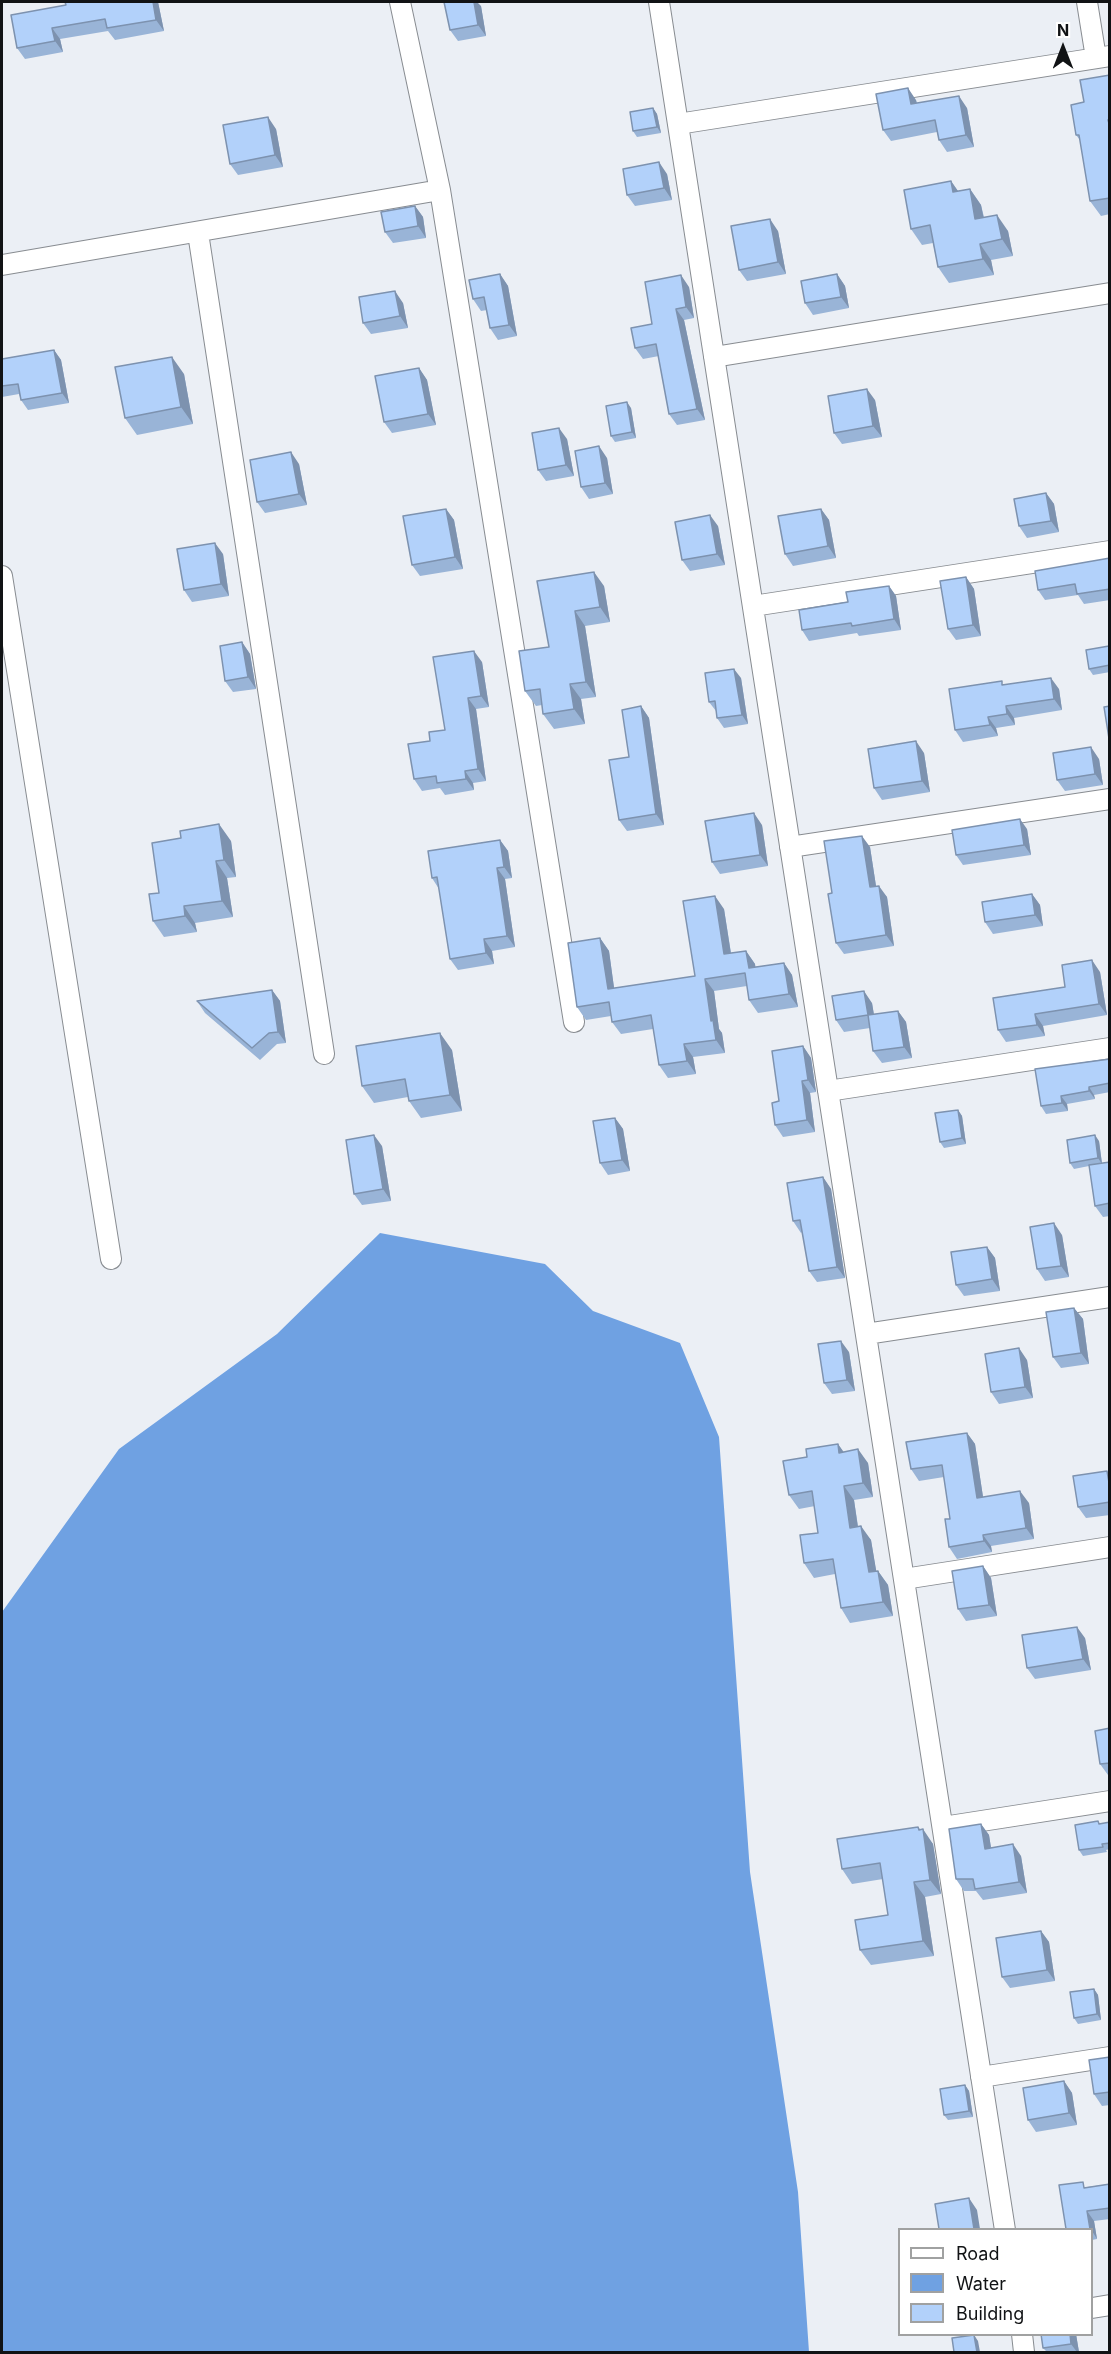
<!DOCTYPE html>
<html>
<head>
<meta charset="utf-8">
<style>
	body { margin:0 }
	#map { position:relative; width:1111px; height:2354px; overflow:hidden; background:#ebeff5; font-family:Inter,sans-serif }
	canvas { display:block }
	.frame { position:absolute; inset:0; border:3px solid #111315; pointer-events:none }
	.legend { position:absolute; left:898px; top:2228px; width:195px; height:108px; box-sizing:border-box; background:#fff; border:2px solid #a0a1a1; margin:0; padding:8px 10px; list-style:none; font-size:18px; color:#111315 }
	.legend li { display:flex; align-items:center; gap:12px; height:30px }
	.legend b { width:30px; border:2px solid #a0a1a1 }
	.north { position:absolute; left:1033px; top:18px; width:60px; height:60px; -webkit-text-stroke:4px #fff; paint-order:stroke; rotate:0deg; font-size:16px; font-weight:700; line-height:24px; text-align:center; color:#111315 }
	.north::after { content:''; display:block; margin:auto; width:21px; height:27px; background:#111315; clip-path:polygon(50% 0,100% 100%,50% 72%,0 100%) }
</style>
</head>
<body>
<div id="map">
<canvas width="1111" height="2354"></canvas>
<div class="frame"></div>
<ul class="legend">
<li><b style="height:8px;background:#fff"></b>Road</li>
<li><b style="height:16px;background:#6fa1e2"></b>Water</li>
<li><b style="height:16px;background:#b2d1fa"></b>Building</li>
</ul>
<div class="north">N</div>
</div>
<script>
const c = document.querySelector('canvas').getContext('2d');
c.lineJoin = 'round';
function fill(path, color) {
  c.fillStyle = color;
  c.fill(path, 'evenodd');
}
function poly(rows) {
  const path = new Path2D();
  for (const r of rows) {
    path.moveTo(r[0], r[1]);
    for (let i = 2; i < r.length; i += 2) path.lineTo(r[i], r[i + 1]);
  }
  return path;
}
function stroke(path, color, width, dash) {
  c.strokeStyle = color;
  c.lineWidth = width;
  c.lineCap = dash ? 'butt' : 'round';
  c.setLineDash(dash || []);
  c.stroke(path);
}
fill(poly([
	[380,1233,545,1264,593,1311,680,1343,719,1437,750,1872,798,2192,809,2352,2,2352,2,1612,119,1449,277,1334]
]), '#6fa1e2');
const minor = poly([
	[400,2,440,190,574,1022],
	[659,2,1005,2230],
	[1087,2,1096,58],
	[678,124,1110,56],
	[198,233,324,1054],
	[2,265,440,190],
	[714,357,1110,293],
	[2,576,111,1259],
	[753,606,1110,551],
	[790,847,1110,799],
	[828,1091,1110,1048],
	[866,1334,1110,1297],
	[904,1579,1110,1547],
	[943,1827,1110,1801],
	[981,2077,1110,2057],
	[1092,2308,1110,2305],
	[1022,2334,1024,2352]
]);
stroke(minor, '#888c91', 22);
stroke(minor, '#fff', 20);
fill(poly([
	[65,2,158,2,164,31,115,40,108,31,60,39,63,52,25,59,17,48,66,5],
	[481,6,486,36,458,41,450,30],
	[1110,75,1110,214,1101,216,1090,201,1080,140,1076,135,1084,102],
	[916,100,917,103,967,108,974,147,947,152,939,140,937,132,891,141,883,130],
	[653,108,657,114,661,133,637,137,633,131],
	[276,129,283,167,238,175,230,164],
	[667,174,672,200,635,206,627,195],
	[951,181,958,191,970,189,981,205,984,217,1008,231,1013,256,991,260,994,275,949,283,938,267,933,243,922,245,911,229],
	[415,206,423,217,426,238,393,243,385,232],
	[778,231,786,274,747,281,739,270],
	[500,274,508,286,517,336,498,340,490,328,487,310,481,311,473,299],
	[837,274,845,286,849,308,813,315,805,303],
	[689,287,694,318,684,320,705,420,677,425,669,414,659,356,643,359,635,348,652,324],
	[403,303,408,328,371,334,363,323],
	[54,350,61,360,69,403,28,410,21,400,19,394,2,397,2,359],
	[419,368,427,380,436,425,392,433,384,422],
	[184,374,193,424,137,435,125,418],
	[875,400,882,437,842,444,834,433],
	[631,408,636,438,615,442,611,436],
	[567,439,574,476,546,481,538,470],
	[607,458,613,494,589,499,581,487],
	[299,464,307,505,265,513,257,502],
	[1046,493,1054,504,1059,532,1027,538,1019,526],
	[446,509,454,520,463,569,420,576,412,565],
	[821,509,829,520,836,558,793,566,785,554],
	[718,526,725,565,690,571,682,560],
	[223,554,229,596,192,602,184,590],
	[1110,558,1110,600,1084,604,1078,595,1045,600,1038,590],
	[966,577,974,589,981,636,956,640,948,629],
	[537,581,604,586,610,622,585,626,596,697,581,699,585,724,554,729,543,714,542,705,536,706,525,691,549,647],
	[889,586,896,596,901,630,859,636,857,633,809,641,802,630],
	[242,642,250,654,256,689,233,692,225,681],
	[1109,646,1110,672,1093,675,1089,669],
	[482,662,489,707,476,709,486,781,473,783,474,790,445,795,440,788,422,791,414,779,430,741,445,730],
	[741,678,748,724,724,728,717,718,716,711,709,702],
	[1005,685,1059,689,1062,710,1014,718,1015,725,996,728,998,736,963,742,955,730],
	[641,706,649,718,664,825,627,831,619,820,629,757],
	[924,753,930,792,882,800,874,788],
	[1099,759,1103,785,1065,791,1057,780],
	[762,825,768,866,720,874,712,862],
	[1027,829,1031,855,963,865,956,855],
	[500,840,508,851,512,878,505,879,515,947,492,951,494,964,458,970,450,959,439,889,432,878],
	[231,841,236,877,227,878,233,917,195,923,197,932,164,937,153,921,159,893],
	[870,847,876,886,887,897,894,946,844,954,836,943,832,893],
	[1032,894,1040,905,1043,926,993,934,985,922],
	[724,909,731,953,746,951,755,964,755,967,784,963,792,975,798,1007,758,1013,749,1000,747,986,714,991,719,1029,722,1033,725,1053,693,1057,696,1074,668,1078,659,1065,653,1029,621,1034,612,1022,611,1016,586,1020,577,1007,600,938,609,951,614,988,695,976],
	[1100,972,1107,1015,1043,1026,1045,1036,1006,1042,998,1030,1065,987],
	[272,990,280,1001,286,1043,277,1044,260,1060,205,1013,197,1001],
	[872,1003,874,1015,898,1011,906,1022,912,1058,882,1063,873,1051,870,1028,844,1032,836,1020],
	[803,1046,811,1058,816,1092,810,1093,815,1132,783,1137,775,1125,779,1101],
	[452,1050,462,1111,421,1118,409,1101,408,1097,374,1103,362,1086],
	[1110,1059,1110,1092,1094,1095,1095,1099,1067,1104,1068,1111,1046,1114,1041,1106],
	[958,1110,962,1116,966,1144,944,1148,940,1142],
	[615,1118,623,1129,630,1171,608,1175,600,1163],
	[1099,1141,1102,1163,1110,1162,1110,1216,1103,1217,1095,1206,1089,1166,1074,1169,1070,1163],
	[382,1146,391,1201,362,1205,354,1194],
	[823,1177,831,1189,845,1278,817,1282,809,1271,802,1232,801,1233,793,1221],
	[1062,1235,1069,1277,1045,1281,1037,1269],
	[987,1247,995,1258,1000,1291,964,1296,956,1285],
	[1074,1308,1083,1319,1089,1364,1061,1368,1053,1357],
	[849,1352,855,1391,832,1394,824,1383],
	[1027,1360,1033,1398,999,1404,991,1392],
	[967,1433,975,1444,983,1497,1029,1503,1034,1539,991,1546,992,1552,957,1559,949,1547,950,1519,944,1477,919,1481,911,1469],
	[838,1444,843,1452,868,1463,873,1497,854,1500,858,1526,871,1540,876,1571,878,1571,888,1585,893,1616,850,1623,841,1608,835,1574,814,1578,804,1563,818,1533,815,1506,799,1509,789,1495,807,1457],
	[1107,1471,1110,1475,1110,1515,1086,1518,1078,1507],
	[983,1566,991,1578,997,1616,966,1621,958,1609],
	[1085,1638,1091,1670,1035,1679,1027,1668],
	[1110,1728,1110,1775,1108,1775,1100,1764],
	[1110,1822,1110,1849,1106,1850,1107,1852,1083,1856,1079,1850,1100,1824],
	[981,1824,989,1835,991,1848,1021,1856,1027,1893,983,1900,976,1891,964,1891,956,1879],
	[918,1827,933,1844,941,1894,925,1897,934,1956,871,1965,860,1950,888,1915,883,1879,852,1884,842,1869],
	[1041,1931,1049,1942,1055,1981,1010,1988,1002,1977],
	[1094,1989,1098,1995,1101,2020,1078,2024,1074,2018],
	[1110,2057,1110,2105,1102,2106,1094,2094],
	[1064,2081,1072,2093,1077,2125,1036,2132,1028,2120],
	[965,2085,969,2091,973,2117,948,2120,944,2115],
	[1110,2184,1110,2219,1094,2221,1097,2239,1092,2240,1092,2229,1066,2229,1087,2187],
	[1076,2334,1079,2352,1047,2352,1043,2348]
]), '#99b4d7');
fill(poly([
	[153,2,158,2,164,31,156,20],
	[474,2,477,2,481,6,486,36,478,25],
	[52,28,60,39,63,52,55,41],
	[908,88,916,100,919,116,911,104],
	[959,96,967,108,974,147,966,135],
	[653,108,657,114,661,133,657,127],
	[268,117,276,129,283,167,275,155],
	[659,162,667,174,672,200,664,188],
	[951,181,962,197,953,192],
	[970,189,981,205,987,235,975,219],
	[415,206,423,217,426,238,418,226],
	[997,215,1008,231,1013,256,1002,239],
	[770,219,778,231,786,274,778,262],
	[980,244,991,260,994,275,983,259],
	[500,274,508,286,517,336,509,325],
	[837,274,845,286,849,308,841,297],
	[681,275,689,287,694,318,686,307],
	[395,291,403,303,408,328,400,316],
	[676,309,684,320,705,420,697,409],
	[54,350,61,360,69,403,62,393],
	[172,357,184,374,193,424,181,407],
	[419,368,427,380,436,425,428,414],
	[867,389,875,400,882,437,873,426],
	[627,402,631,408,636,438,632,432],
	[559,428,567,439,574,476,566,465],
	[599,446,607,458,613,494,605,483],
	[291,452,299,464,307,505,299,494],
	[1046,493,1054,504,1059,532,1051,521],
	[446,509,454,520,463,569,455,557],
	[821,509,829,520,836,558,828,546],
	[710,515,718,526,725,565,717,554],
	[215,543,223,554,229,596,221,584],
	[594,572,604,586,610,622,600,607],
	[966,577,974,589,981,636,973,625],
	[889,586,896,596,901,630,894,619],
	[575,611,585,626,596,697,586,682],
	[242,642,250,654,256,689,248,677],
	[474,651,482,662,489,707,481,696],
	[734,669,741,678,748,724,742,715],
	[1051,678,1059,689,1062,710,1054,699],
	[570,684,581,699,585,724,574,709],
	[468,698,476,709,486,781,478,769],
	[641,706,649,718,664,825,656,814],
	[1006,706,1014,718,1015,725,1007,714],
	[988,717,996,728,998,736,990,725],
	[916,741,924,753,930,792,922,781],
	[1091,747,1099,759,1103,785,1095,774],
	[465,771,473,783,474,790,466,779],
	[754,813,762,825,768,866,760,855],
	[1020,819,1027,829,1031,855,1024,845],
	[219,824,231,841,236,877,224,860],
	[862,836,870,847,878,899,870,887],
	[500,840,508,851,512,878,504,867],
	[216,861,227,878,233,917,222,901],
	[497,868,505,879,515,947,507,936],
	[879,886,887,897,894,946,886,935],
	[1032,894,1040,905,1043,926,1035,915],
	[715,896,724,909,733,967,724,954],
	[184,906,195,923,197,932,185,916],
	[600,938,609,951,616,1002,608,989],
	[484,939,492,951,494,964,486,953],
	[746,951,755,964,758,981,749,968],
	[1092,960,1100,972,1107,1015,1099,1004],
	[784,963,792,975,798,1007,789,994],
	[705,979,714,991,719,1029,722,1033,725,1053,716,1040,711,1021],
	[272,990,280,1001,286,1043,278,1032],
	[864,991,872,1003,876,1027,868,1015],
	[898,1011,906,1022,912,1058,904,1047],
	[1035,1014,1043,1026,1045,1036,1037,1025],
	[440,1033,452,1050,462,1111,450,1095],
	[684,1044,693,1057,696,1074,687,1061],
	[803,1046,811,1058,816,1092,808,1080],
	[802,1081,810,1093,815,1132,807,1120],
	[1089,1087,1094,1095,1095,1099,1089,1091],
	[1061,1096,1067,1104,1068,1111,1062,1103],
	[958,1110,962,1116,966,1144,962,1138],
	[615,1118,623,1129,630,1171,622,1160],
	[374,1135,382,1146,391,1201,383,1189],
	[1095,1135,1099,1141,1102,1164,1098,1158],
	[823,1177,831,1189,845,1278,837,1267],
	[1054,1223,1062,1235,1069,1277,1061,1266],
	[987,1247,995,1258,1000,1291,992,1279],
	[1074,1308,1083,1319,1089,1364,1081,1353],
	[841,1341,849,1352,855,1391,847,1380],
	[1019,1348,1027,1360,1033,1398,1025,1387],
	[967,1433,975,1444,985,1510,977,1498],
	[838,1444,848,1458,839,1453],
	[858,1449,868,1463,873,1497,863,1483],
	[844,1486,854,1500,860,1542,850,1528],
	[1020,1491,1029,1503,1034,1539,1026,1528],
	[861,1526,871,1540,879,1587,869,1572],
	[983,1535,991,1546,992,1552,984,1541],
	[983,1566,991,1578,997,1616,989,1605],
	[878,1571,888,1585,893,1616,883,1602],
	[1077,1627,1085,1638,1091,1670,1083,1659],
	[981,1824,989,1835,993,1860,985,1849],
	[918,1827,923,1834,923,1829,933,1844,941,1894,930,1880],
	[1013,1844,1021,1856,1027,1893,1019,1882],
	[914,1882,925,1897,934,1956,923,1941],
	[1041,1931,1049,1942,1055,1981,1047,1970],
	[1094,1989,1098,1995,1101,2020,1097,2014],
	[1064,2081,1072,2093,1077,2125,1069,2113],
	[965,2085,969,2091,973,2117,969,2111],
	[969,2198,977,2210,980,2229,974,2229],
	[1087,2211,1094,2221,1097,2239,1092,2231,1092,2229,1090,2229],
	[1070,2334,1076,2334,1079,2352,1077,2352,1071,2344],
	[974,2335,978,2341,980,2352,977,2352]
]), '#7d92af');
const building = poly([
	[65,2,153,2,156,20,107,28,105,19,52,28,55,41,17,48,11,15,66,5,65,2],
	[444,2,474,2,478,25,450,30,444,2],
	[1110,75,1110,119,1108,120,1110,127,1110,198,1090,201,1079,135,1076,135,1071,105,1084,102,1080,80,1110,75],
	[908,88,911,104,959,96,966,135,939,140,935,120,883,130,876,94,908,88],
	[653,108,657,127,633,131,630,112,653,108],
	[268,117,275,155,230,164,223,125,268,117],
	[659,162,664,188,627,195,623,169,659,162],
	[951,181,953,192,970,189,975,219,997,215,1002,239,980,244,983,259,938,267,930,225,911,229,904,190,951,181],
	[415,206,418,226,385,232,381,212,415,206],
	[770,219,778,262,739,270,731,226,770,219],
	[500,274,509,325,490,328,484,297,473,299,469,280,500,274],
	[837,274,841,297,805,303,801,281,837,274],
	[681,275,686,307,676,309,697,409,669,414,656,344,635,348,631,328,652,324,645,282,681,275],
	[395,291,400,316,363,323,359,297,395,291],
	[54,350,62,393,21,400,18,384,2,386,2,359,54,350],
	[172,357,181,407,125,418,115,367,172,357],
	[419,368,428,414,384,422,375,376,419,368],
	[867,389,873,426,834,433,828,396,867,389],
	[627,402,632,432,611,436,606,406,627,402],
	[559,428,566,465,538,470,532,433,559,428],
	[599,446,605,483,581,487,575,451,599,446],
	[291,452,299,494,257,502,250,460,291,452],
	[1046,493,1051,521,1019,526,1014,499,1046,493],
	[446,509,455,557,412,565,403,516,446,509],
	[821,509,828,546,785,554,778,516,821,509],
	[710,515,717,554,682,560,675,522,710,515],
	[215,543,221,584,184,590,177,549,215,543],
	[1110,558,1110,589,1077,594,1075,584,1038,590,1035,571,1110,558],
	[594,572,600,607,575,611,586,682,570,684,574,709,543,714,540,689,525,691,519,651,549,647,537,581,594,572],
	[966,577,973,625,948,629,940,581,966,577],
	[889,586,894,619,852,626,851,623,802,630,799,610,848,602,846,592,889,586],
	[242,642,248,677,225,681,220,646,242,642],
	[1109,646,1110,665,1089,669,1086,650,1109,646],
	[474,651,481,696,468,698,478,769,465,771,466,779,437,783,436,776,414,779,408,744,430,741,429,732,445,730,433,657,474,651],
	[734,669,742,715,717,718,715,701,709,702,705,673,734,669],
	[1051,678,1054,699,1006,706,1007,714,988,717,990,725,955,730,949,689,1002,681,1002,685,1051,678],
	[641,706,656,814,619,820,609,760,629,757,622,710,641,706],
	[1110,706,1110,745,1104,707,1110,706],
	[916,741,922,781,874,788,868,749,916,741],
	[1091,747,1095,774,1057,780,1053,753,1091,747],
	[754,813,760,855,712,862,705,821,754,813],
	[1020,819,1024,845,956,855,952,830,1020,819],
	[219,824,224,860,216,861,222,901,184,906,185,916,153,921,149,894,159,893,152,843,181,838,180,831,219,824],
	[862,836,870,887,879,886,886,935,836,943,828,894,832,893,824,841,862,836],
	[500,840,504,867,497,868,507,936,484,939,486,953,450,959,437,877,432,878,428,851,500,840],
	[1032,894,1035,915,985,922,982,902,1032,894],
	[715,896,724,954,746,951,749,968,784,963,789,994,749,1000,745,973,705,979,711,1021,713,1020,716,1040,684,1044,687,1061,659,1065,651,1015,612,1022,609,1002,577,1007,568,943,600,938,608,989,695,976,683,901,715,896],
	[1092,960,1099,1004,1035,1014,1037,1025,998,1030,993,998,1065,987,1062,965,1092,960],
	[272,990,278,1032,269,1033,252,1048,197,1001,272,990],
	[864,991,868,1015,836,1020,832,996,864,991],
	[898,1011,904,1047,873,1051,868,1015,898,1011],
	[440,1033,450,1095,409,1101,405,1079,362,1086,356,1046,440,1033],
	[803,1046,808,1080,802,1081,807,1120,775,1125,772,1103,779,1101,772,1051,803,1046],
	[1110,1059,1110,1083,1089,1087,1089,1091,1061,1096,1062,1103,1041,1106,1035,1069,1110,1059],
	[958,1110,962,1138,940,1142,935,1113,958,1110],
	[615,1118,622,1160,600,1163,593,1121,615,1118],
	[374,1135,383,1189,354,1194,346,1140,374,1135],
	[1095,1135,1098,1158,1070,1163,1067,1140,1095,1135],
	[1110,1162,1110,1203,1095,1206,1089,1165,1110,1162],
	[823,1177,837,1267,809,1271,800,1220,793,1221,787,1183,823,1177],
	[1054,1223,1061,1266,1037,1269,1030,1227,1054,1223],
	[987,1247,992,1279,956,1285,951,1252,987,1247],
	[1074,1308,1081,1353,1053,1357,1046,1312,1074,1308],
	[841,1341,847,1380,824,1383,818,1344,841,1341],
	[1019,1348,1025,1387,991,1392,985,1354,1019,1348],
	[967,1433,977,1498,1020,1491,1026,1528,983,1535,984,1541,949,1547,945,1519,950,1519,942,1465,911,1469,906,1442,967,1433],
	[838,1444,839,1453,858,1449,863,1483,844,1486,850,1528,861,1526,869,1572,878,1571,883,1602,841,1608,833,1559,804,1563,800,1535,818,1533,812,1491,789,1495,783,1461,807,1457,806,1449,838,1444],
	[1107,1471,1110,1488,1110,1502,1078,1507,1073,1476,1107,1471],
	[983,1566,989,1605,958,1609,952,1571,983,1566],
	[1077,1627,1083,1659,1027,1668,1022,1635,1077,1627],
	[1110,1728,1110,1763,1100,1764,1095,1731,1110,1728],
	[1098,1821,1099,1824,1110,1822,1110,1843,1102,1844,1103,1847,1079,1850,1075,1825,1098,1821],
	[981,1824,985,1849,1013,1844,1019,1882,975,1889,973,1879,956,1879,949,1829,981,1824],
	[918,1827,919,1830,923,1829,930,1880,914,1882,923,1941,860,1950,855,1920,888,1915,880,1863,842,1869,837,1839,918,1827],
	[1041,1931,1047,1970,1002,1977,996,1938,1041,1931],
	[1094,1989,1097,2014,1074,2018,1070,1992,1094,1989],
	[1110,2057,1110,2092,1094,2094,1089,2060,1110,2057],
	[1064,2081,1069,2113,1028,2120,1023,2088,1064,2081],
	[965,2085,969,2111,944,2115,940,2089,965,2085],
	[1083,2182,1084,2188,1110,2184,1110,2208,1087,2211,1090,2229,1066,2229,1059,2185,1083,2182],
	[969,2198,974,2229,939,2229,935,2204,969,2198],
	[1041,2334,1070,2334,1071,2344,1043,2348,1041,2334],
	[974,2335,977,2352,954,2352,952,2338,974,2335]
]);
fill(building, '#b2d1fa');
stroke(building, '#7d92af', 1.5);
</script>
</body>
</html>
